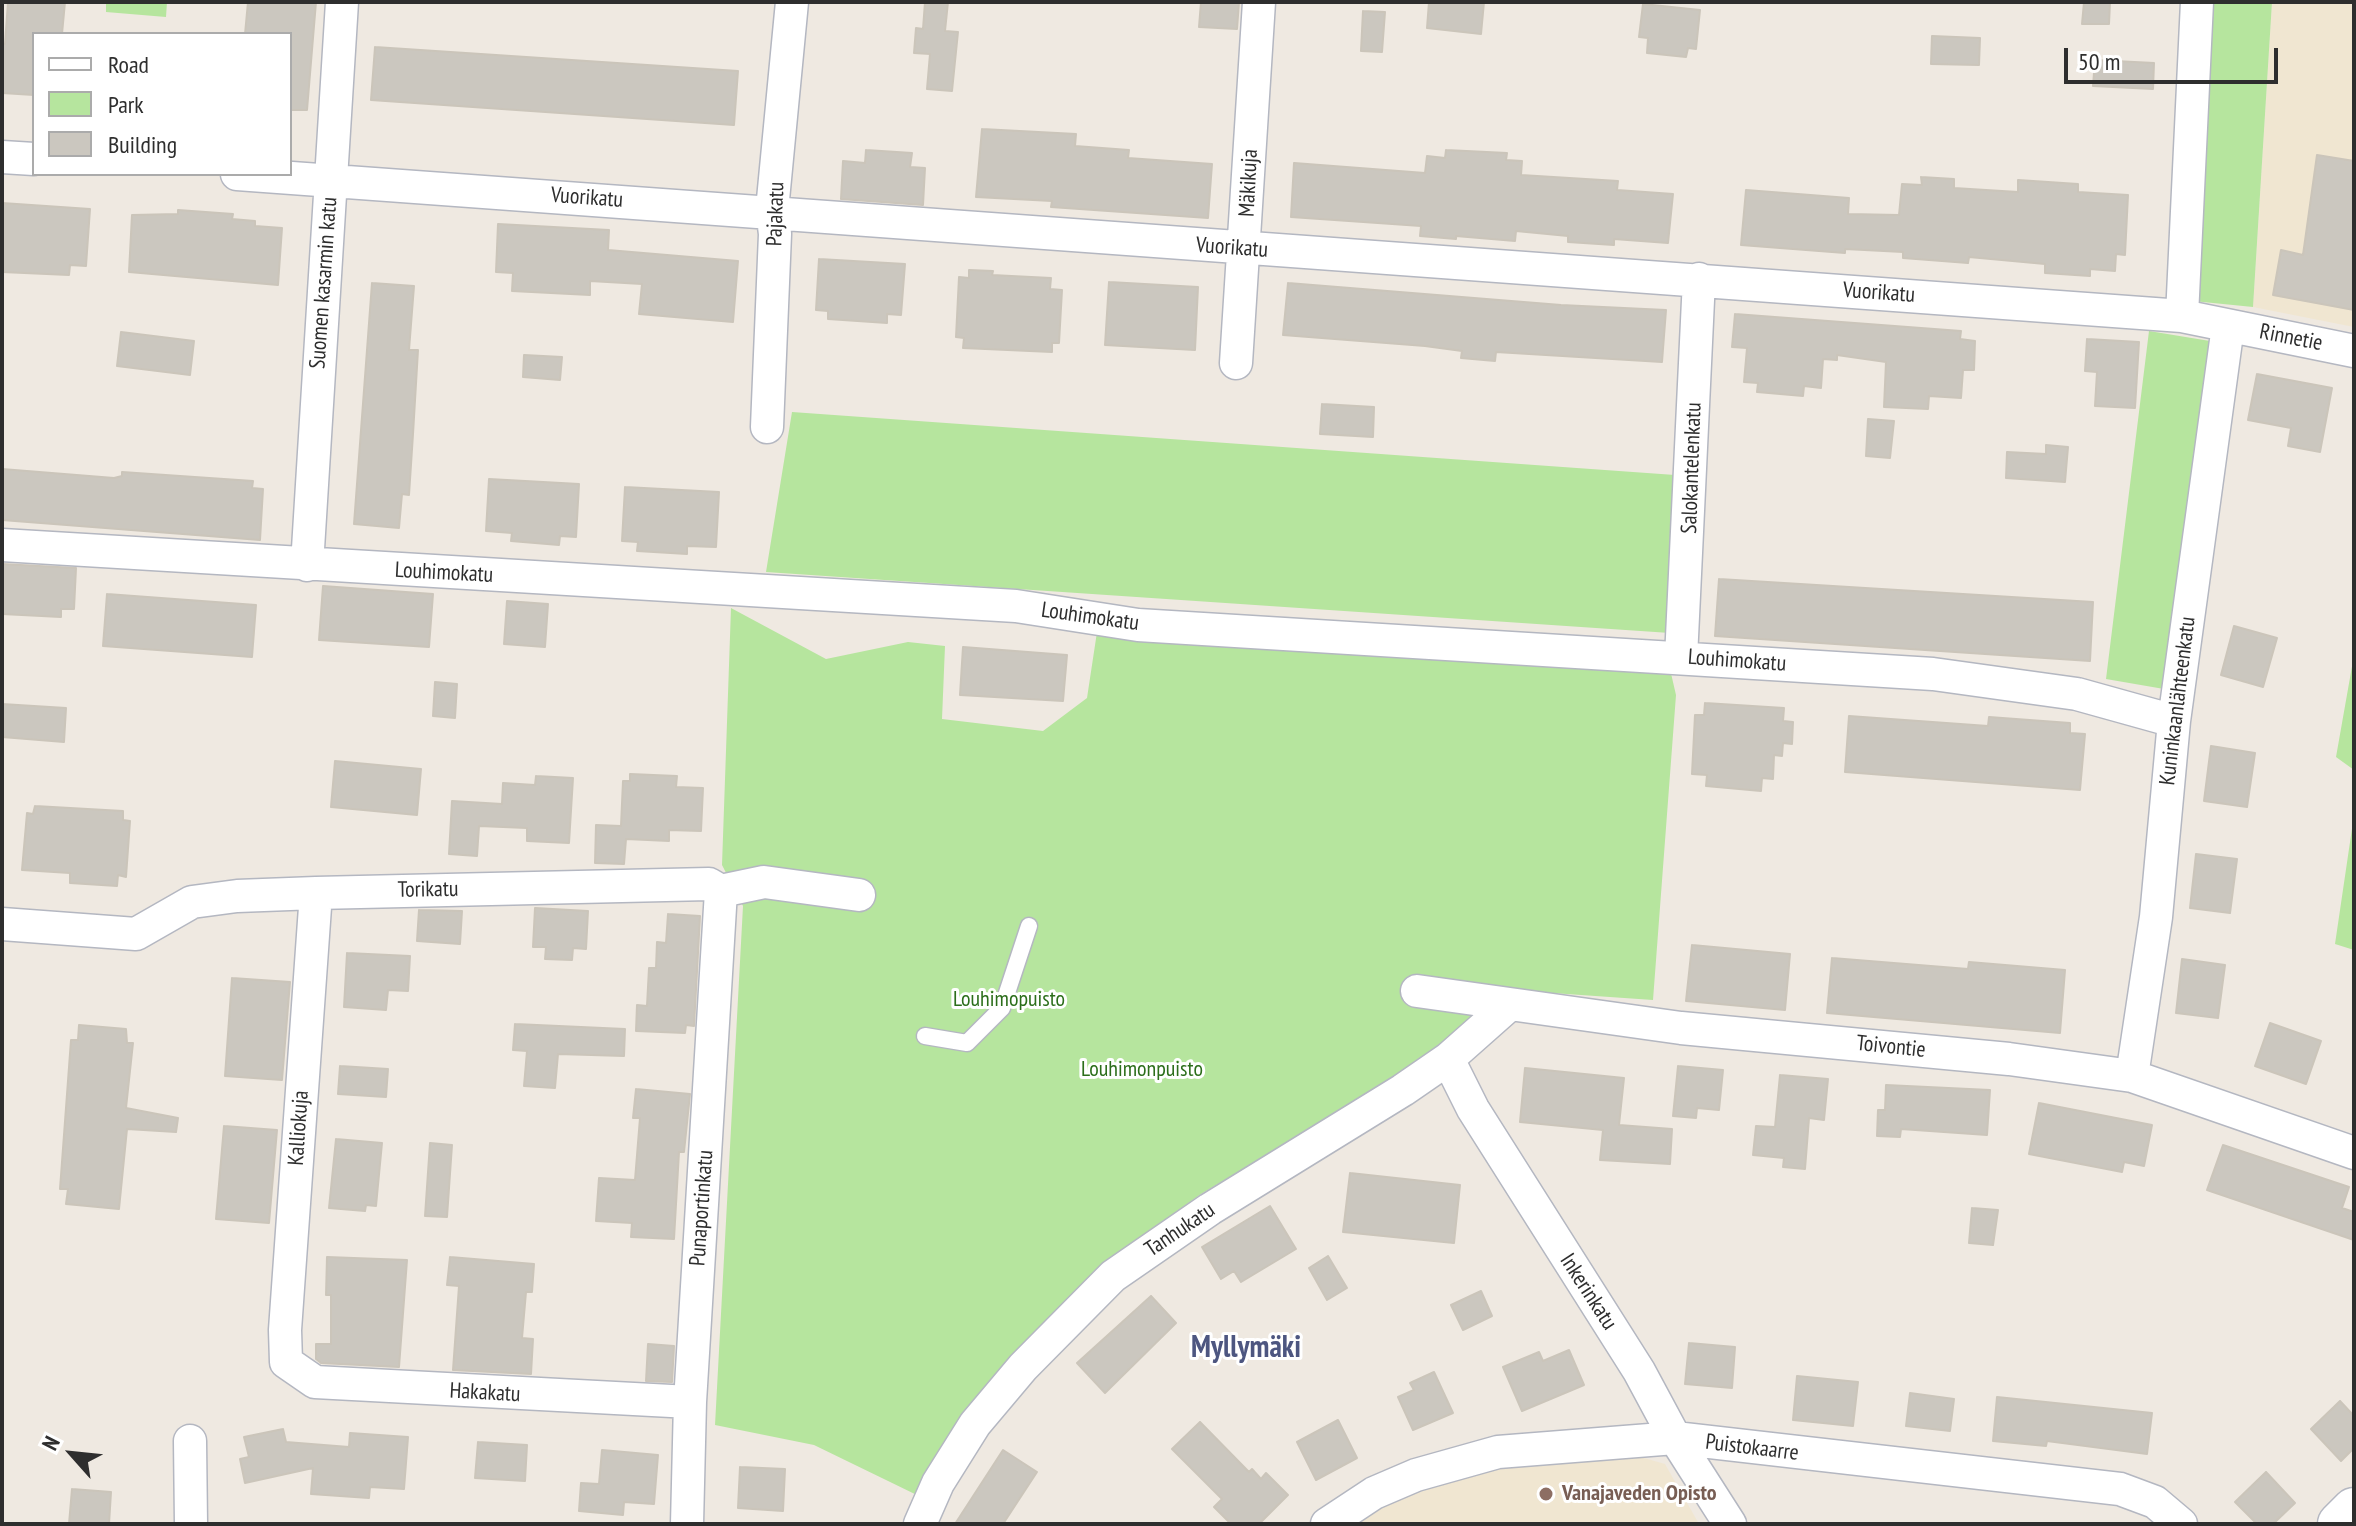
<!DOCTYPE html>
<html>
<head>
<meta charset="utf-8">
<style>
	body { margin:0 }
	#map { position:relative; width:2356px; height:1526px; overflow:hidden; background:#efe9e1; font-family:"PT Sans Narrow",sans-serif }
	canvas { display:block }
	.frame { position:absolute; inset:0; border:4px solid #2e2e2e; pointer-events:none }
	.legend { position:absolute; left:32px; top:32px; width:260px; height:144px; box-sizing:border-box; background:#fff; border:2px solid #ababab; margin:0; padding:10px 14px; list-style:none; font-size:24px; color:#2e2e2e }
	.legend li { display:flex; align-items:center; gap:16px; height:40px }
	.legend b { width:40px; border:2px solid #ababab }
	.north { position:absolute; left:32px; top:1414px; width:80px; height:80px; -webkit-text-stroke:6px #fff; paint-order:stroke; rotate:297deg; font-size:22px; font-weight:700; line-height:32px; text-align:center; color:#2e2e2e }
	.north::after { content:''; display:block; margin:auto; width:28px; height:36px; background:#2e2e2e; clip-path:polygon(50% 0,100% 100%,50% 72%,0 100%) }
	.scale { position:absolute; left:2064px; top:48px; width:214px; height:36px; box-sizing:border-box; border:4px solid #2e2e2e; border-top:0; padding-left:10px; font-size:24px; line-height:28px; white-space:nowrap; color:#2e2e2e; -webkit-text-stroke:6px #fff; paint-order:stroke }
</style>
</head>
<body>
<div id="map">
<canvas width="2356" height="1526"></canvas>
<div class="frame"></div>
<ul class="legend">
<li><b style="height:10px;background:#fff"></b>Road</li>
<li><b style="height:22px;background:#b6e59e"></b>Park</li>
<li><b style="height:22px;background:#cbc7bf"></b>Building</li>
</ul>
<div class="north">N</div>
<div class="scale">50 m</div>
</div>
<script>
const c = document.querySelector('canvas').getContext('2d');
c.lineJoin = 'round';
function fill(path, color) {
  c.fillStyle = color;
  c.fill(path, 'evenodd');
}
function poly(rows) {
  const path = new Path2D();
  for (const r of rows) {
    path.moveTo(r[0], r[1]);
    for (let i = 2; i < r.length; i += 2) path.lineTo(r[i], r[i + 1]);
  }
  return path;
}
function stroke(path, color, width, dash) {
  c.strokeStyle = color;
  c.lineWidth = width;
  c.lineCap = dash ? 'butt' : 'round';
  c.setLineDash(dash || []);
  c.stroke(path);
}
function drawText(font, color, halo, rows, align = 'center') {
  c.font = font + ' "PT Sans Narrow",sans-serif';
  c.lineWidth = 6;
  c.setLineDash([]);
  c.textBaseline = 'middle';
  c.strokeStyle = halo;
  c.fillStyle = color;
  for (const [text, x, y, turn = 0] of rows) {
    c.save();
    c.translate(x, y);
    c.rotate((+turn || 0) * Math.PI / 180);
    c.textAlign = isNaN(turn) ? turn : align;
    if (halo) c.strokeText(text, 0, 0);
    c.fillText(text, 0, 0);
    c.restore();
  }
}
fill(poly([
	[2272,2,2354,2,2354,327,2253,307],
	[1620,1457,1644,1458,1665,1464,1699,1524,1352,1524,1383,1503,1506,1465]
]), '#f0e6d1');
fill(poly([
	[106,2,167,2,166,17,106,12],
	[2211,2,2272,2,2253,307,2193,301],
	[2149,331,2210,341,2164,689,2106,679],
	[792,412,1675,475,1670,633,766,572],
	[731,608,826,659,908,642,945,646,942,719,1043,731,1087,698,1097,632,1670,669,1676,695,1653,1000,1509,990,1396,1078,1201,1194,1094,1271,923,1498,814,1445,715,1425,743,906,722,865],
	[2354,655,2354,770,2336,757],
	[2354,815,2354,950,2335,944]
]), '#b6e59e');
const building = poly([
	[8,2,65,2,62,34,34,34,34,95,2,93,2,44,5,44,8,2],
	[248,2,316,2,307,110,290,110,290,34,245,34,248,2],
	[925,2,948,2,945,31,958,32,952,91,927,89,930,54,914,53,916,28,923,29,925,2],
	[1201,2,1239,2,1237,29,1199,27,1201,2],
	[1429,2,1484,2,1481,34,1427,28,1429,2],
	[2084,2,2110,2,2109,24,2082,24,2084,2],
	[1643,4,1700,10,1696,49,1688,48,1686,57,1647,53,1648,38,1639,37,1643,4],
	[1363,11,1385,12,1382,52,1361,51,1363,11],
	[1932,36,1980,38,1979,65,1931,64,1932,36],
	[375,47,738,71,734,125,371,100,375,47],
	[2095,60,2154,63,2153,89,2093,86,2095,60],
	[982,129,1076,134,1075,146,1129,150,1128,158,1212,164,1208,218,1051,207,1052,201,976,197,982,129],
	[866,150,912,153,910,167,925,168,923,205,841,199,843,161,865,163,866,150],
	[1446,150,1507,153,1506,160,1522,161,1521,175,1618,181,1617,190,1673,194,1668,243,1614,239,1614,245,1568,242,1568,236,1516,231,1515,241,1456,236,1456,239,1420,236,1421,226,1291,217,1294,163,1425,173,1427,156,1445,158,1446,150],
	[2317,155,2354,161,2354,310,2273,295,2281,250,2303,255,2317,155],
	[1921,177,1954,179,1954,188,2018,192,2018,180,2078,184,2078,192,2128,195,2125,255,2116,254,2115,271,2090,269,2090,276,2045,273,2045,264,1969,257,1968,263,1903,258,1903,252,1845,249,1845,253,1741,245,1746,190,1849,198,1848,214,1899,215,1902,184,1922,185,1921,177],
	[2,203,90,209,86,266,70,265,69,275,2,272,2,203],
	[178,210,233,214,232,219,255,221,255,226,282,228,278,285,129,272,132,215,178,214,178,210],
	[498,224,609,230,608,250,738,261,733,322,639,314,642,284,590,281,590,295,512,291,513,273,496,272,498,224],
	[819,259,905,264,901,315,887,314,887,323,828,319,828,311,816,310,819,259],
	[969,270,993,271,992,275,1051,278,1050,289,1062,290,1059,343,1052,343,1052,352,963,348,964,338,956,337,959,277,969,278,969,270],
	[1109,282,1198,287,1195,350,1105,345,1109,282],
	[372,283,414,286,409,350,418,350,413,434,409,495,402,494,399,528,354,524,372,283],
	[1288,283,1561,305,1666,310,1662,362,1496,352,1495,361,1461,358,1462,351,1425,346,1283,335,1288,283],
	[1735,314,1961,331,1960,339,1975,341,1974,370,1963,370,1961,398,1929,396,1928,409,1884,407,1886,362,1837,355,1837,360,1823,359,1821,388,1804,386,1803,396,1757,392,1758,383,1744,382,1747,348,1732,347,1735,314],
	[121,332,194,341,190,375,117,366,121,332],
	[2087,339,2139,342,2135,408,2095,406,2097,372,2085,371,2087,339],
	[524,355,562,357,560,380,523,377,524,355],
	[2257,374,2332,388,2320,452,2288,446,2291,428,2248,420,2257,374],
	[1322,404,1374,407,1373,437,1320,434,1322,404],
	[1868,419,1894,421,1890,458,1866,456,1868,419],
	[2046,445,2068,447,2065,482,2006,478,2007,452,2046,454,2046,445],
	[2,469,114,478,122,476,122,472,253,481,252,488,263,489,260,540,2,520,2,469],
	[489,479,579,484,576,537,560,536,559,545,511,541,512,533,486,531,489,479],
	[625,487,719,492,716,547,687,546,687,554,637,551,638,542,622,541,625,487],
	[2,564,76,568,74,609,61,609,61,617,2,614,2,564],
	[1719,579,2093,602,2090,661,1715,636,1719,579],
	[323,586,433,594,429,647,319,640,323,586],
	[107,594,256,605,252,657,103,646,107,594],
	[507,601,548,604,545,647,504,644,507,601],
	[2234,626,2277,638,2263,687,2221,675,2234,626],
	[963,647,1067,655,1063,701,960,695,963,647],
	[435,682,457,684,455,718,433,716,435,682],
	[1705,703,1784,708,1783,721,1793,722,1792,744,1783,743,1782,756,1774,755,1773,779,1762,778,1761,791,1706,786,1707,775,1692,774,1695,715,1704,715,1705,703],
	[2,704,66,708,64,742,2,737,2,704],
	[1849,716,1988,726,1989,717,2070,723,2070,733,2085,734,2080,790,1845,772,1849,716],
	[2211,746,2255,753,2247,807,2204,801,2211,746],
	[335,761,421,769,417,815,331,807,335,761],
	[630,774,677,776,676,787,703,788,701,831,669,830,669,841,626,839,624,864,595,863,596,825,621,826,623,781,630,781,630,774],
	[536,776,573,778,569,843,527,841,527,828,479,826,477,856,449,854,452,801,502,804,503,783,535,785,536,776],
	[35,806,123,811,123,820,130,821,126,877,118,875,117,886,70,883,70,873,22,870,27,813,33,814,35,806],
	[2196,854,2237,859,2230,913,2190,908,2196,854],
	[535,908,588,911,586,949,573,948,572,960,545,959,546,947,533,947,535,908],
	[419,910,462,911,460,944,417,941,419,910],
	[668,914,700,916,694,1026,686,1025,685,1033,636,1031,637,1005,647,1006,649,968,656,968,657,942,666,943,668,914],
	[1692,945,1790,954,1785,1010,1686,1001,1692,945],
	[347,953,410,956,408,991,388,990,386,1010,344,1007,347,953],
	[1832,958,1968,969,1969,962,2065,970,2060,1033,1827,1013,1832,958],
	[2182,959,2225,965,2218,1018,2176,1013,2182,959],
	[232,978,290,982,282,1080,225,1076,232,978],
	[2270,1023,2321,1041,2306,1084,2255,1066,2270,1023],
	[515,1024,625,1029,624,1056,558,1054,555,1088,524,1086,527,1051,513,1050,515,1024],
	[79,1025,126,1029,127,1043,133,1043,126,1108,178,1118,176,1132,127,1129,119,1209,66,1204,68,1189,60,1189,71,1040,78,1040,79,1025],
	[340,1066,388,1069,386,1097,338,1094,340,1066],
	[1678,1066,1723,1070,1719,1110,1697,1108,1696,1118,1673,1116,1678,1066],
	[1525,1068,1624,1078,1619,1125,1672,1129,1670,1164,1600,1160,1603,1130,1520,1122,1525,1068],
	[1780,1075,1828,1079,1824,1120,1809,1118,1805,1169,1783,1167,1784,1158,1753,1155,1756,1126,1775,1127,1780,1075],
	[1886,1085,1990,1090,1987,1135,1901,1129,1900,1137,1877,1136,1878,1110,1885,1110,1886,1085],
	[636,1089,690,1094,684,1152,679,1152,674,1239,631,1237,632,1223,596,1221,599,1178,635,1180,640,1118,633,1118,636,1089],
	[2039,1103,2152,1125,2144,1166,2124,1162,2122,1172,2029,1154,2039,1103],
	[224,1126,277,1130,269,1223,216,1219,224,1126],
	[336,1139,382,1143,376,1206,366,1205,365,1211,329,1208,336,1139],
	[430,1143,452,1145,447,1217,425,1216,430,1143],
	[2223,1145,2349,1187,2342,1208,2354,1212,2354,1240,2207,1190,2223,1145],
	[1350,1173,1460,1185,1454,1243,1343,1232,1350,1173],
	[1270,1206,1296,1249,1241,1282,1234,1271,1221,1279,1202,1247,1270,1206],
	[1972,1208,1998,1210,1993,1245,1969,1243,1972,1208],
	[1328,1256,1347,1288,1327,1300,1309,1268,1328,1256],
	[327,1257,407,1260,399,1367,321,1363,316,1359,316,1344,331,1344,331,1295,326,1295,327,1257],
	[450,1257,534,1264,532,1292,526,1292,522,1338,533,1339,531,1374,453,1370,459,1286,447,1285,450,1257],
	[1481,1291,1492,1316,1463,1330,1451,1305,1481,1291],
	[1151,1296,1176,1323,1105,1393,1077,1363,1151,1296],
	[1689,1343,1735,1347,1732,1388,1685,1384,1689,1343],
	[648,1344,674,1346,672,1382,646,1381,648,1344],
	[1569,1350,1584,1385,1522,1411,1503,1367,1539,1352,1543,1361,1569,1350],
	[1434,1372,1453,1413,1413,1430,1398,1397,1414,1390,1410,1383,1434,1372],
	[1797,1376,1858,1382,1853,1426,1793,1420,1797,1376],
	[1910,1393,1954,1399,1950,1431,1906,1426,1910,1393],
	[1997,1397,2152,1413,2147,1454,2047,1441,2046,1446,1993,1441,1997,1397],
	[2340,1401,2354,1416,2354,1448,2341,1461,2311,1429,2340,1401],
	[1338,1420,1357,1458,1316,1480,1297,1442,1338,1420],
	[1200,1422,1249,1472,1252,1469,1261,1479,1266,1473,1288,1495,1259,1524,1231,1524,1214,1507,1222,1499,1172,1449,1200,1422],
	[283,1429,286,1442,349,1447,350,1433,408,1437,404,1489,370,1487,369,1498,311,1494,313,1468,245,1483,240,1459,249,1457,244,1437,283,1429],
	[478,1442,527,1445,525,1481,475,1478,478,1442],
	[602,1450,658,1455,654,1504,624,1502,623,1515,579,1511,581,1483,599,1484,602,1450],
	[1003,1450,1037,1472,1003,1524,955,1524,1003,1450],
	[740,1467,785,1469,783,1511,738,1508,740,1467],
	[2266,1472,2295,1503,2273,1524,2257,1524,2235,1502,2266,1472],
	[72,1489,111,1492,109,1524,69,1524,72,1489]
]);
fill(building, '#cbc7bf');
stroke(building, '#cbc5ba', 2);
const lane = poly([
	[925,1036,967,1043,1002,1008,1029,926]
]);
const street = poly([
	[2,157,34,159],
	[237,174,2182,316,2354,351],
	[2182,316,2197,2],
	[1236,363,1259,2],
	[767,427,775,234,772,210,792,2],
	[2,545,1016,606,1138,625,1933,674,2077,694,2174,721],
	[307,565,342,2],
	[1681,658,1699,279],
	[316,893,285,1330,286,1362,315,1382,690,1402],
	[2,924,136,934,192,902,237,896,316,893,709,884,721,891,764,882,859,895],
	[1417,991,1681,1028,2009,1059,2132,1076,2354,1153],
	[1448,1059,1473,1109,1639,1371,1675,1438,1730,1524],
	[2132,1076,2156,917,2174,721,2228,326],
	[190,1441,191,1524],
	[687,1524,690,1402,721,891],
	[920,1524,938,1483,975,1424,1023,1367,1113,1276,1210,1209,1403,1090,1448,1059,1509,1005],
	[1327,1524,1374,1493,1416,1475,1498,1452,1675,1438,2120,1489,2155,1502,2181,1524]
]);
const secondary = poly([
	[2340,1524,2354,1510]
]);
stroke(lane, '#b4b7c1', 19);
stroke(street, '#b4b7c1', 35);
stroke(secondary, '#b4b7c1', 47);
stroke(lane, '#fff', 16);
stroke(street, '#fff', 32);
stroke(secondary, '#fff', 44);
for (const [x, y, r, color] of [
	[1546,1494,8,"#8d6e63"]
]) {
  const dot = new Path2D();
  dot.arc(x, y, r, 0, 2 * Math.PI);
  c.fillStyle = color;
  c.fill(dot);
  stroke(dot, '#fff', 3);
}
drawText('22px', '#2e2e2e', '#fff', [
	["Mäkikuja",1249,183,-87],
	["Vuorikatu",587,198,4],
	["Pajakatu",776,214,-88],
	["Vuorikatu",1232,248,4],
	["Suomen kasarmin katu",324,283,-86],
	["Vuorikatu",1879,293,4],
	["Rinnetie",2291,338,11],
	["Salokantelenkatu",1692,468,-88],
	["Louhimokatu",444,573,3],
	["Louhimokatu",1090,617,8],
	["Louhimokatu",1737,661,4],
	["Kuninkaanlähteenkatu",2178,701,-83],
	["Torikatu",428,890,-1],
	["Toivontie",1891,1047,6],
	["Kalliokuja",299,1128,-86],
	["Punaportinkatu",702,1208,-86],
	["Tanhukatu",1180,1230,-34],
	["Inkerinkatu",1588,1292,57],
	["Hakakatu",485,1393,3],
	["Puistokaarre",1752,1448,7]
]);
drawText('22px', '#2c6e1b', '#fff', [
	["Louhimopuisto",1009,1000],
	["Louhimonpuisto",1142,1070]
]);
drawText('bold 22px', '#785e54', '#fff', [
	["Vanajaveden Opisto",1562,1494]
], 'left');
drawText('bold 30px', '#4d5680', '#fff', [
	["Myllymäki",1246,1348]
]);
</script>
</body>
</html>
